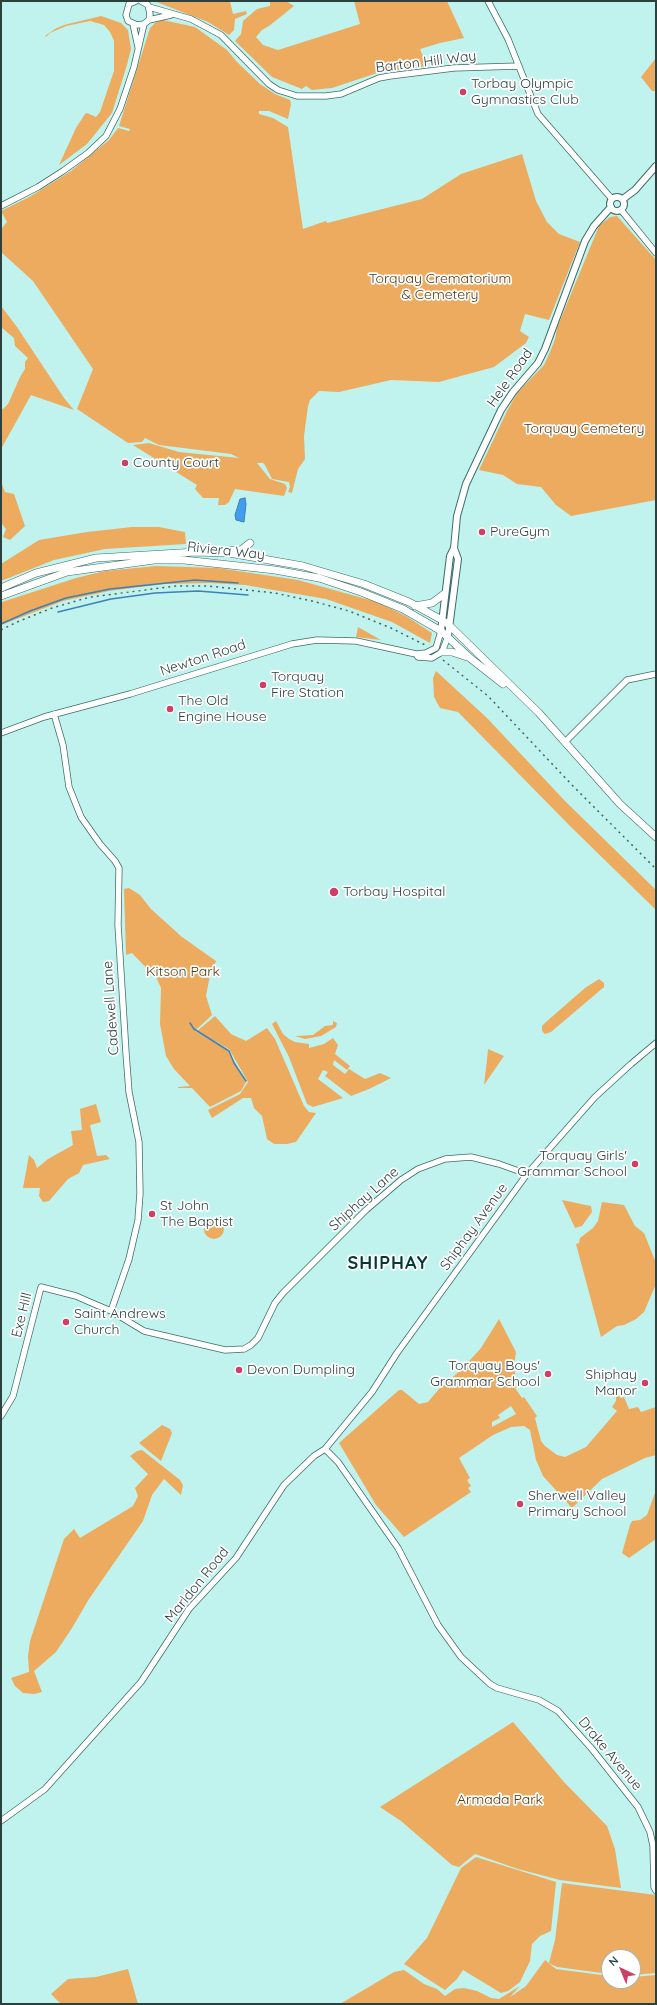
<!DOCTYPE html>
<html>
<head>
<meta charset="utf-8">
<style>
	body { margin:0 }
	#map { position:relative; width:657px; height:2005px; overflow:hidden; background:#c0f3ee; font-family:Quicksand,sans-serif }
	canvas { display:block }
	.frame { position:absolute; inset:0; border:2px solid #2c403e; pointer-events:none }
	.north { position:absolute; left:601px; top:1949px; width:40px; height:40px; box-sizing:border-box; background:#fff; border:1px solid #abb3b2; border-radius:50%; rotate:316deg; font-size:11px; font-weight:700; line-height:16px; text-align:center; color:#2c403e }
	.north::after { content:''; display:block; margin:auto; width:14px; height:18px; background:#ce3f65; clip-path:polygon(50% 0,100% 100%,50% 72%,0 100%) }
</style>
</head>
<body>
<div id="map">
<canvas width="657" height="2005"></canvas>
<div class="frame"></div>
<div class="north">N</div>
</div>
<script>
const c = document.querySelector('canvas').getContext('2d');
c.lineJoin = 'round';
function fill(path, color) {
  c.fillStyle = color;
  c.fill(path, 'evenodd');
}
function poly(rows) {
  const path = new Path2D();
  for (const r of rows) {
    if (r.length === 3) {
      path.moveTo(r[0] + r[2], r[1]);
      path.arc(r[0], r[1], r[2], 0, 2 * Math.PI);
      continue;
    }
    path.moveTo(r[0], r[1]);
    for (let i = 2; i < r.length; i += 2) path.lineTo(r[i], r[i + 1]);
  }
  return path;
}
function stroke(path, color, width, dash) {
  c.strokeStyle = color;
  c.lineWidth = width;
  c.lineCap = dash ? 'butt' : 'round';
  c.setLineDash(dash || []);
  c.stroke(path);
}
function drawText(font, color, halo, rows, align = 'center') {
  c.font = font + ' Quicksand,sans-serif';
  c.lineWidth = 3.5;
  c.setLineDash([]);
  c.textBaseline = 'middle';
  c.strokeStyle = halo;
  c.fillStyle = color;
  for (const [text, x, y, turn = 0] of rows) {
    c.save();
    c.translate(x, y);
    c.rotate((+turn || 0) * Math.PI / 180);
    c.textAlign = isNaN(turn) ? turn : align;
    if (halo) c.strokeText(text, 0, 0);
    c.fillText(text, 0, 0);
    c.restore();
  }
}
fill(poly([
	[154,1,230,1,233,14,246,11,247,14,235,19,234,30,229,35,208,22],
	[270,1,286,1,294,6,269,26,262,30,256,37,263,45,278,50,360,24,354,1,447,1,464,38,440,43,420,49,427,66,377,73,332,88,312,90,306,86,302,89,272,77,235,41,241,34,243,21,257,9,270,6],
	[101,16,121,23,128,30,131,49,127,65,112,113,87,144,59,165,76,128,85,114,87,113,96,117,100,112,114,71,114,41,110,32,104,25,90,21,66,26,50,33,46,37,45,36,55,29,64,25],
	[163,20,195,27,227,50,237,62,260,84,275,94,290,100,291,104,288,119,269,111,259,111,259,114,273,118,288,127,303,229,326,221,327,223,422,199,461,174,522,154,536,201,547,222,559,234,580,242,549,320,525,314,520,331,529,337,526,343,494,367,439,382,391,380,339,392,319,391,310,400,308,406,304,436,305,459,298,469,292,493,288,492,290,487,289,482,272,479,265,465,263,463,257,463,270,479,285,484,287,488,284,496,235,489,229,502,225,505,218,505,219,498,203,498,195,489,197,485,133,445,149,443,179,452,239,458,231,454,159,445,145,438,142,442,128,443,77,409,93,369,33,281,1,252,1,229,7,222,1,211,31,196,71,171,109,140,118,128,129,131,130,129,119,126,150,28,156,22],
	[656,58,656,91,652,91,641,77],
	[617,216,656,260,656,500,571,516,556,505,541,487,517,484,503,475,479,470,507,411,517,393,544,365,550,352,555,339,557,328,599,226,610,217],
	[1,306,17,327,64,398,74,410,31,395,1,449,1,408,3,409,8,404,20,377,25,369,25,362,28,358,15,346,14,338,1,327],
	[1,482,5,492,14,494,25,526,10,540,3,537,6,529,1,523],
	[132,527,159,527,185,532,186,544,105,549,54,560,1,581,1,564,39,540,87,532],
	[156,566,218,568,298,580,377,602,406,616,432,633,430,643,392,622,326,599,245,585,210,583,164,584,109,591,63,601,1,625,2,602,76,578,105,571],
	[358,627,381,640,356,637],
	[436,671,487,718,565,801,656,890,656,910,571,827,458,712,440,708,434,697,433,678],
	[129,888,140,895,151,909,182,937,216,961,210,975,206,996,212,1015,195,1031,228,1050,246,1082,241,1091,210,1107,192,1088,178,1088,178,1087,190,1086,174,1069,166,1056,160,1024,161,988,157,979,132,953,126,955,124,889],
	[599,979,604,983,604,987,551,1032,545,1034,542,1031,542,1026,546,1022,585,988],
	[215,1016,231,1034,246,1041,267,1028,275,1039,304,1106,309,1112,316,1113,296,1142,287,1144,274,1144,267,1139,262,1116,254,1108,251,1098,243,1098,212,1118,208,1110,240,1094,248,1082,229,1049,197,1031],
	[276,1021,283,1034,289,1039,295,1042,309,1044,309,1048,324,1044,333,1038,338,1045,335,1054,350,1066,347,1070,334,1060,333,1065,345,1074,349,1069,365,1079,380,1073,391,1078,369,1089,351,1096,325,1076,328,1072,323,1070,318,1079,343,1098,313,1107,307,1104,289,1057,272,1024],
	[333,1021,337,1023,336,1027,321,1036,305,1039,295,1036,313,1035,325,1026,333,1025],
	[488,1049,504,1056,484,1085,487,1060],
	[96,1104,101,1122,90,1125,97,1156,106,1155,110,1159,83,1165,79,1173,68,1179,49,1201,43,1202,39,1196,40,1188,23,1188,29,1155,34,1160,37,1168,48,1159,73,1145,71,1131,82,1130,80,1109],
	[562,1200,591,1206,592,1212,582,1226,575,1228],
	[602,1202,624,1205,635,1226,644,1233,656,1263,656,1284,644,1312,636,1319,624,1325,617,1326,601,1337,576,1244,579,1243,580,1238,593,1228,598,1221],
	[214,1229,10],
	[499,1319,516,1352,514,1366,517,1387,515,1388,522,1398,524,1397,537,1416,535,1418,541,1441,545,1446,557,1455,565,1457,586,1447,617,1411,612,1407,616,1401,616,1394,621,1398,624,1397,629,1409,638,1407,641,1412,656,1407,656,1455,645,1458,602,1479,572,1508,543,1476,536,1460,530,1430,524,1426,511,1427,493,1435,459,1458,470,1478,467,1480,471,1486,468,1488,471,1492,404,1537,376,1505,339,1443,399,1390,402,1390,419,1404,428,1402,439,1389,462,1369,481,1348],
	[511,1406,516,1414,492,1427,492,1422,500,1418,498,1415],
	[162,1425,170,1429,172,1433,161,1461,139,1443],
	[142,1450,180,1480,183,1485,181,1495,164,1479,152,1495,143,1521,89,1599,72,1628,56,1652,34,1671,42,1692,34,1694,23,1693,15,1686,11,1678,29,1672,28,1656,30,1641,64,1539,74,1529,80,1538,133,1506,138,1496,135,1488,148,1474,130,1456,137,1451],
	[656,1490,656,1539,629,1558,622,1553,630,1525,632,1521,640,1520,647,1515],
	[513,1722,564,1782,607,1826,615,1849,621,1888,560,1880,518,1869,475,1854,459,1867,452,1865,401,1821,380,1807],
	[476,1857,556,1882,551,1931,540,1936,532,1944,530,1961,520,1982,508,1991,501,1993,463,1970,457,1979,445,1990,404,1964,427,1938,461,1868],
	[562,1883,656,1895,656,1973,633,1975,633,1957,609,1957,609,1974,557,1967,549,1963,555,1940],
	[545,1960,556,1969,609,1976,609,1981,633,1981,633,1977,656,1975,656,2004,340,2004,394,1972,404,1970,424,1984,437,1989,445,1996,455,1989,464,1988,477,1991,491,1998,499,1999,520,1986,510,1997,526,1986],
	[128,1969,138,2004,61,2004,51,1994,68,1979,96,1977]
]), '#ecab5e');
const water = poly([
	[245,498,246,504,244,522,236,520,235,515,240,499,245,498]
]);
fill(water, '#439dee');
stroke(water, '#3c81b9', 1);
stroke(poly([
	[58,612,111,599,155,593,198,591,248,595],
	[1,624,30,611,66,598,110,589,195,580,238,583],
	[190,1023,194,1029,229,1051,234,1063,246,1081]
]), '#3c81b9', 1.5);
const tertiary = poly([
	[136,1,129,4,126,15,128,21,137,25,144,24,149,20,150,14,148,5,141,1],
	[488,1,508,39,538,114,612,199],
	[149,7,191,19,221,35,269,84,278,90,297,96,326,96,341,94,379,78,390,76,454,68,519,66],
	[149,20,171,15],
	[133,24,138,47],
	[1,206,38,187,63,171,88,153,106,136,120,109,134,67,144,24],
	[621,210,656,253],
	[416,654,426,653,436,648,441,631],
	[54,714,63,745,69,787,81,817,100,844,115,861,119,868,118,925,126,1053,129,1092,139,1142,140,1193,138,1220,129,1259,111,1311],
	[1,733,44,717,130,694,292,644,317,640,356,641,416,654,418,657,432,658,442,652,448,636],
	[566,741,627,680,656,674],
	[1,1416,13,1396,41,1287,76,1296,92,1303,111,1311,144,1331,225,1350,244,1349,251,1345,258,1338,275,1303,283,1293,366,1210,401,1180,418,1169,445,1159,471,1157,499,1164,527,1174],
	[325,1449,338,1462,398,1548,438,1625,461,1657,490,1684,497,1688,539,1700,558,1711,592,1749,638,1807,650,1832,653,1846,654,1887,656,1891],
	[1,1821,45,1789,141,1682,189,1609,236,1558,284,1485,314,1456,325,1449,372,1392,397,1353,527,1174,595,1097,631,1064,656,1043]
]);
const secondary = poly([
	[617,204,7],
	[623,199,635,190,656,166],
	[441,631,450,556,454,548,457,516,466,484,501,410,513,392,538,363,545,349,585,241,594,226,611,207],
	[448,636,458,559,454,548]
]);
const primary = poly([
	[232,550,241,550,250,543],
	[1,588,36,573,96,558,196,552,229,553,303,566,364,584,409,602,442,620,449,625,539,713,620,804,656,837],
	[1,596,67,572,154,560,184,560,275,570,319,578,361,592,403,609,441,631,470,658,503,684],
	[415,606,432,603,444,594],
	[442,652,452,652,467,657]
]);
stroke(tertiary, '#3d6c68', 7);
stroke(secondary, '#3d6c68', 8);
stroke(primary, '#3d6c68', 8);
stroke(tertiary, '#fff', 5.5);
stroke(secondary, '#fff', 6);
stroke(primary, '#fff', 7);
stroke(poly([
	[1,630,17,622,52,608,90,597,177,586,208,586,275,593,312,601,349,611,391,628,425,645],
	[443,660,488,696,572,785,656,869]
]), '#496361', 1.5, [2, 4]);
for (const [x, y, r, color] of [
	[463,92,4,"#ce3f65"],
	[125,463,4,"#ce3f65"],
	[482,532,4,"#ce3f65"],
	[263,685,4,"#ce3f65"],
	[170,709,4,"#ce3f65"],
	[334,892,5,"#ce3f65"],
	[635,1164,4,"#ce3f65"],
	[152,1214,4,"#ce3f65"],
	[66,1322,4,"#ce3f65"],
	[239,1370,4,"#ce3f65"],
	[548,1374,4,"#ce3f65"],
	[645,1383,4,"#ce3f65"],
	[520,1504,4,"#ce3f65"]
]) {
  const dot = new Path2D();
  dot.arc(x, y, r, 0, 2 * Math.PI);
  c.fillStyle = color;
  c.fill(dot);
  stroke(dot, '#fff', 1.5);
}
drawText('14px', '#2c403e', '#fff', [
	["Barton Hill Way",426,62,-7],
	["Hele Road",510,378,-55],
	["Riviera Way",226,551,6],
	["Newton Road",203,658,-18],
	["Cadewell Lane",111,1008,-94],
	["Shiphay Lane",364,1199,-42],
	["Shiphay Avenue",474,1227,-54],
	["Exe Hill",22,1315,-76],
	["Marldon Road",197,1585,-51],
	["Drake Avenue",610,1754,50]
]);
drawText('14px', '#2c403e', '#fff', [
	["Torbay Olympic",471,84],
	["Gymnastics Club",471,100],
	["County Court",133,463],
	["PureGym",490,532],
	["Torquay",271,677],
	["Fire Station",271,693],
	["The Old",178,701],
	["Engine House",178,717],
	["Torbay Hospital",343,892],
	["Torquay Girls'",627,1156,"right"],
	["Grammar School",627,1172,"right"],
	["St John",160,1206],
	["The Baptist",160,1222],
	["Saint Andrews",74,1314],
	["Church",74,1330],
	["Torquay Boys'",540,1366,"right"],
	["Grammar School",540,1382,"right"],
	["Devon Dumpling",247,1370],
	["Shiphay",637,1375,"right"],
	["Manor",637,1391,"right"],
	["Sherwell Valley",528,1496],
	["Primary School",528,1512]
], 'left');
drawText('14px', '#55350a', '#fff', [
	["Torquay Crematorium",440,279],
	["& Cemetery",440,295],
	["Torquay Cemetery",584,429],
	["Kitson Park",183,972],
	["Armada Park",500,1800]
]);
c.letterSpacing = '1px';
drawText('bold 18px', '#033936', '#fff', [
	["SHIPHAY",388,1264]
]);
c.letterSpacing = '0px';
</script>
</body>
</html>
